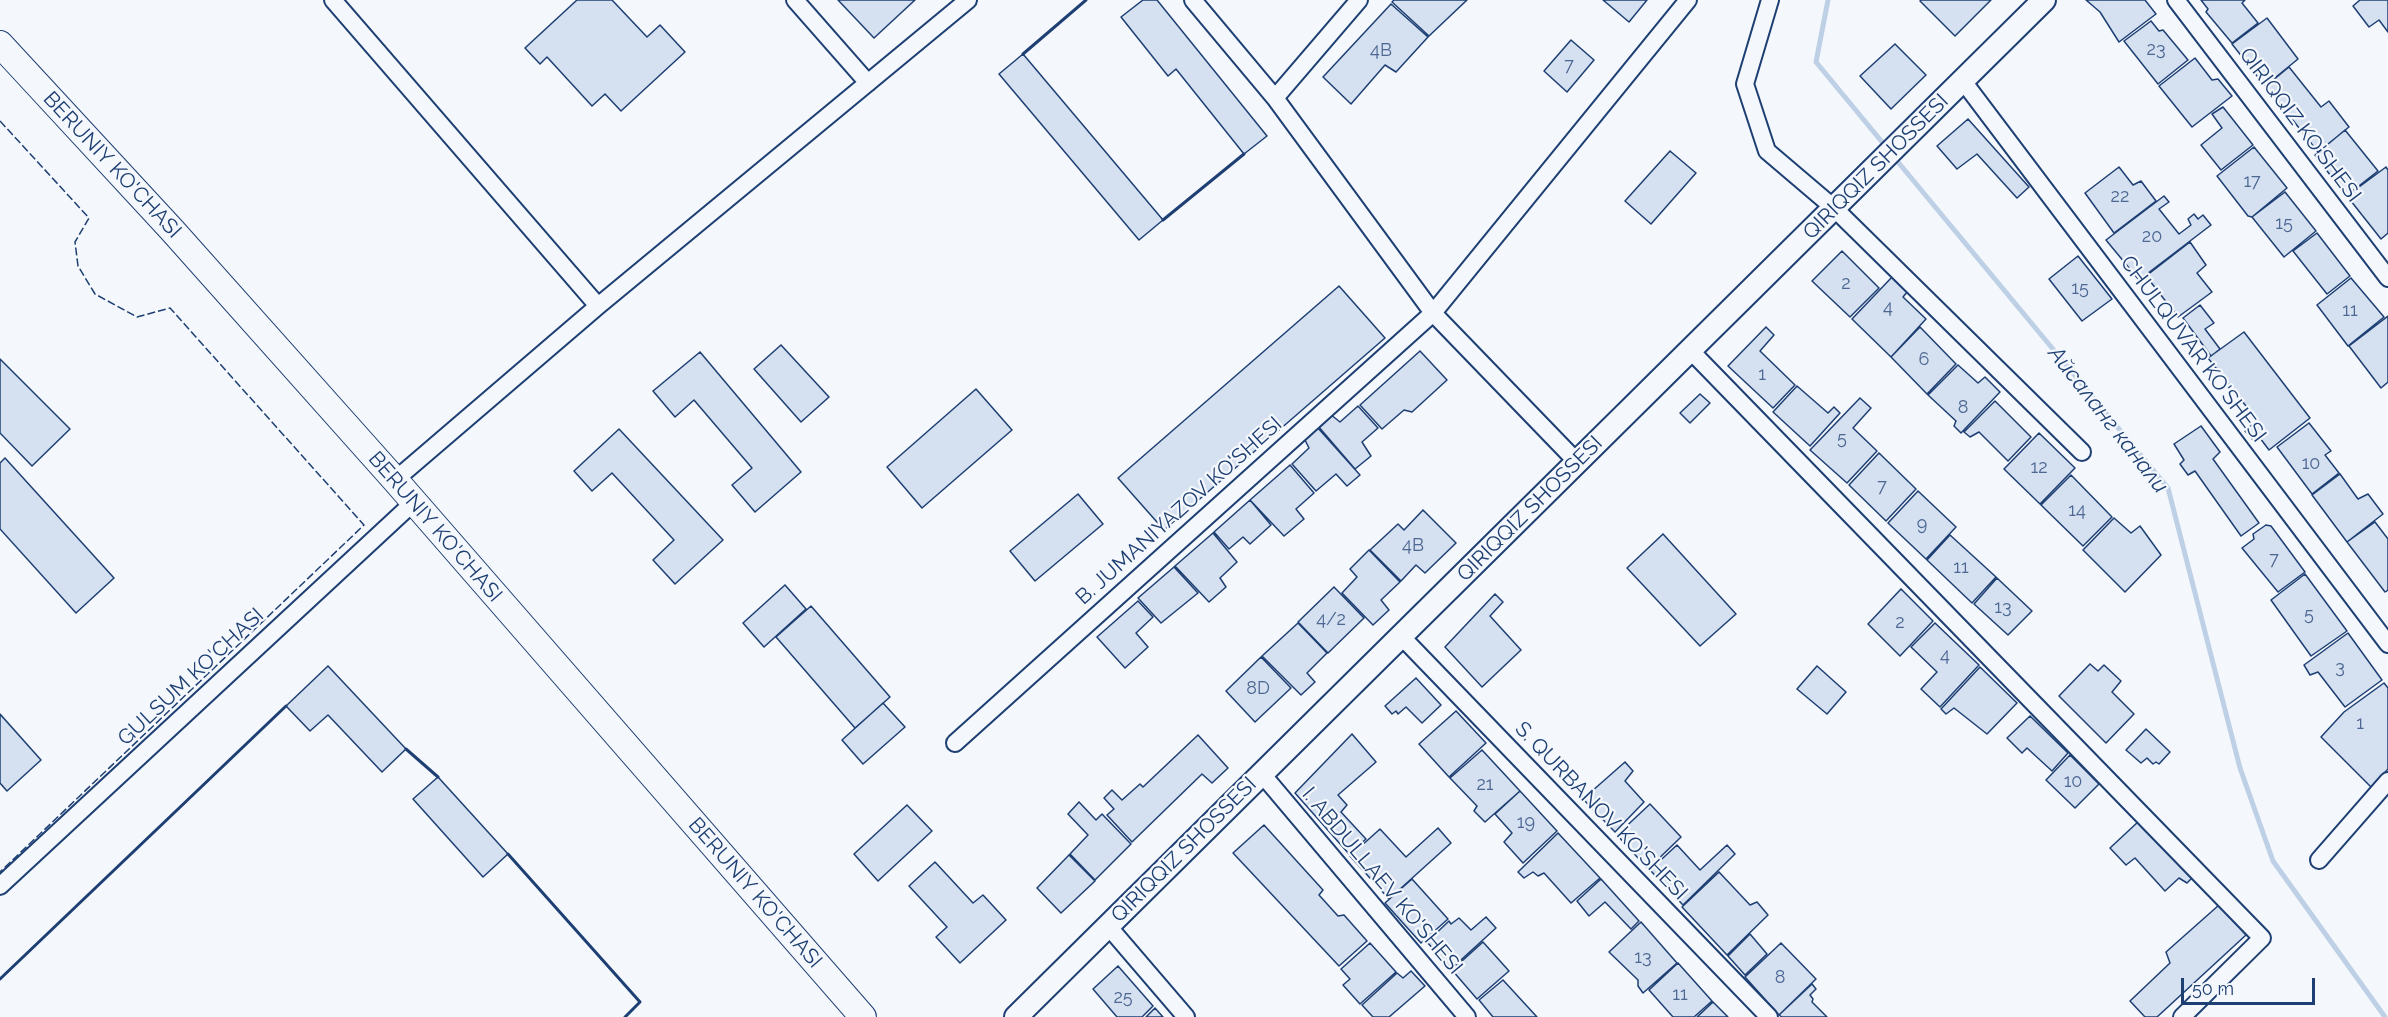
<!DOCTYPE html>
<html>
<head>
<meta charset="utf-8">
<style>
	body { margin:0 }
	#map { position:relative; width:2388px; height:1017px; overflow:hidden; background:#f4f7fb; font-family:Raleway,sans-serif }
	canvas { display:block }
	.scale { position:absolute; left:2181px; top:978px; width:134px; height:27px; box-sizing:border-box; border:3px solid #1d3f73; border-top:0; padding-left:8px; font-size:18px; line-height:21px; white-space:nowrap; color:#1d3f73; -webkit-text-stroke:4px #f4f7fb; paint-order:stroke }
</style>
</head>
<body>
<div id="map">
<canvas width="2388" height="1017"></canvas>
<div class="scale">50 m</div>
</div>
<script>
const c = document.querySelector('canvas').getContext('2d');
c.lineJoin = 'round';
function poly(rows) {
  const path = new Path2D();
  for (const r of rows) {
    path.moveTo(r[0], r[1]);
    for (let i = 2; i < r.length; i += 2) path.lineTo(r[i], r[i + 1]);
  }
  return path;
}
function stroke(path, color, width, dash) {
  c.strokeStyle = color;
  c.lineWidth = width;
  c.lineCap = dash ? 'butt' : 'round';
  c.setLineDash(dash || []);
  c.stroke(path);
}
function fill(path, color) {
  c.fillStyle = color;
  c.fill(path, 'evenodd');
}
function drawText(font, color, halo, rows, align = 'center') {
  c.font = font + ' Raleway,sans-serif';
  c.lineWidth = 4.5;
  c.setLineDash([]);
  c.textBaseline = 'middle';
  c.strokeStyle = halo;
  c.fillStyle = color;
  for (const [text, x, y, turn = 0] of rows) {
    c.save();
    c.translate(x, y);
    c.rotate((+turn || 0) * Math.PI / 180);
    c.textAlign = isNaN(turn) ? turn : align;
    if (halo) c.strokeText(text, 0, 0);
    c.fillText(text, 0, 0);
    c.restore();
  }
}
stroke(poly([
	[1828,0,1816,62,1887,148],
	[1893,156,2168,488,2240,768,2273,861,2385,1017]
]), '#bed0e5', 5);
const building = poly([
	[577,0,612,0,647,37,660,25,685,52,621,111,605,94,592,106,547,57,540,64,525,48,577,0],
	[838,0,915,0,874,38,838,0],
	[1143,0,1157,0,1267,136,1244,154,1176,69,1168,76,1121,17,1143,0],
	[1394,0,1467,0,1429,36,1392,2,1394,0],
	[1603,0,1647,0,1629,22,1603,0],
	[1921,0,1991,0,1955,36,1920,1,1921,0],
	[2086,0,2145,0,2156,14,2119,42,2100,12,2086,0],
	[2201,0,2245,0,2242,3,2258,23,2232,43,2206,12,2208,9,2201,0],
	[2360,0,2388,0,2388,32,2379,20,2369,27,2353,6,2360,0],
	[1391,4,1428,37,1396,72,1385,65,1351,104,1323,77,1391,4],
	[2267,18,2298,59,2265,86,2232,44,2267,18],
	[2151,21,2159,31,2163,30,2188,60,2158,84,2124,41,2151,21],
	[1571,40,1594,60,1567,92,1544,71,1571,40],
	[1895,44,1926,75,1891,109,1860,76,1895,44],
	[1023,54,1163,220,1139,240,999,74,1023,54],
	[2195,58,2212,80,2218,79,2232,96,2192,127,2159,86,2195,58],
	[2289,67,2321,107,2329,101,2349,127,2318,152,2266,86,2289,67],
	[2223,107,2253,145,2221,170,2201,145,2222,128,2212,114,2223,107],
	[1968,119,2029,187,2017,198,1977,154,1957,169,1937,146,1968,119],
	[2345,130,2378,171,2346,196,2315,155,2345,130],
	[2254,147,2287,188,2252,217,2248,216,2217,176,2254,147],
	[1670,151,1696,173,1651,224,1625,201,1670,151],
	[2119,167,2133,185,2141,181,2156,201,2114,233,2085,193,2119,167],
	[2386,167,2388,170,2388,233,2381,239,2347,196,2386,167],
	[2285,192,2316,231,2284,257,2252,217,2285,192],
	[2164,196,2169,202,2159,209,2179,234,2191,225,2188,219,2194,214,2198,219,2203,215,2211,225,2139,280,2106,240,2164,196],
	[2317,233,2350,276,2327,294,2293,251,2317,233],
	[2190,242,2206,265,2197,273,2212,292,2178,317,2146,276,2190,242],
	[1842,251,1879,288,1850,317,1812,281,1842,251],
	[2078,256,2112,299,2082,321,2049,279,2078,256],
	[1893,276,1908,291,1903,297,1926,319,1891,357,1852,319,1893,276],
	[2351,278,2384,317,2348,346,2317,305,2351,278],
	[1339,286,1385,338,1164,530,1118,478,1339,286],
	[2200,305,2214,323,2205,329,2220,349,2211,356,2183,318,2200,305],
	[2388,316,2388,382,2381,388,2349,346,2388,316],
	[1766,327,1774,335,1760,351,1795,385,1773,408,1728,366,1766,327],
	[1920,327,1956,364,1927,394,1891,357,1920,327],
	[2244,332,2310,418,2269,450,2260,438,2254,441,2245,431,2257,420,2208,358,2244,332],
	[781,345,829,397,801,422,754,369,781,345],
	[1420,351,1447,380,1412,412,1404,410,1382,429,1360,405,1420,351],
	[700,352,801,472,755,512,732,485,752,468,694,400,675,417,653,391,700,352],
	[0,359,70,429,32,466,0,433,0,359],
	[1958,365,1978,383,1985,377,2000,392,1961,433,1954,426,1956,421,1928,395,1958,365],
	[1797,386,1828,413,1834,407,1840,413,1810,446,1773,412,1797,386],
	[976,389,1012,430,922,508,887,467,976,389],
	[1700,394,1710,403,1690,423,1680,413,1700,394],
	[1860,398,1871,408,1853,428,1877,451,1847,483,1810,450,1860,398],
	[1995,401,2031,437,2008,461,1979,432,1970,437,1964,432,1995,401],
	[1358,406,1378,428,1362,442,1371,456,1355,469,1318,426,1330,414,1340,422,1358,406],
	[2309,423,2331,451,2325,455,2339,473,2312,494,2277,447,2309,423],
	[2201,426,2220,452,2213,459,2259,523,2241,536,2195,471,2188,475,2180,464,2184,460,2174,444,2201,426],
	[1317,427,1360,475,1347,486,1336,474,1316,491,1292,464,1309,448,1304,438,1317,427],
	[619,429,723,540,675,584,653,560,674,540,612,473,592,491,574,471,619,429],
	[2039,433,2075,468,2040,504,2004,469,2039,433],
	[1879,453,1916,489,1886,521,1849,485,1879,453],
	[5,458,114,578,76,613,0,529,0,463,5,458],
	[1290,465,1314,493,1296,509,1304,519,1284,536,1250,500,1290,465],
	[2340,474,2358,499,2368,494,2383,514,2347,542,2312,495,2340,474],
	[2071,475,2112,517,2083,546,2041,505,2071,475],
	[1918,491,1956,527,1926,559,1888,523,1918,491],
	[1078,494,1103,524,1035,581,1010,551,1078,494],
	[1250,500,1271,525,1250,544,1243,537,1229,549,1214,532,1250,500],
	[1423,510,1456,543,1425,573,1416,565,1401,581,1370,550,1398,524,1404,530,1423,510],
	[2114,518,2131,533,2140,526,2161,555,2125,592,2083,550,2114,518],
	[2375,522,2388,539,2388,590,2385,592,2347,542,2375,522],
	[2266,525,2271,526,2305,572,2278,592,2242,548,2254,539,2253,534,2266,525],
	[1213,533,1237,562,1220,578,1226,587,1209,602,1175,566,1213,533],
	[1663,534,1736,614,1700,646,1627,568,1663,534],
	[1950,535,1996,577,1972,603,1927,560,1950,535],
	[1369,550,1400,582,1381,600,1389,610,1373,625,1342,593,1357,577,1350,569,1369,550],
	[1174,567,1198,593,1161,623,1138,598,1174,567],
	[2305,574,2347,631,2311,656,2271,600,2305,574],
	[1997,578,2032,611,2008,635,1974,604,1997,578],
	[785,585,806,609,764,647,743,623,785,585],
	[1334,587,1364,618,1328,653,1298,622,1334,587],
	[1901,589,1933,621,1900,656,1868,624,1901,589],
	[1495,594,1503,602,1490,616,1521,650,1482,687,1445,647,1495,594],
	[1138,601,1153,617,1136,633,1148,647,1125,668,1097,637,1138,601],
	[811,606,890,697,855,728,776,637,811,606],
	[1298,623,1327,653,1307,673,1315,682,1301,695,1262,656,1298,623],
	[1935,623,1979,665,1940,707,1921,689,1937,672,1911,647,1935,623],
	[2348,633,2382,680,2345,707,2318,672,2310,675,2304,665,2348,633],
	[1261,657,1291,688,1255,722,1226,691,1261,657],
	[2090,664,2098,671,2104,665,2121,681,2112,692,2134,714,2106,743,2059,696,2090,664],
	[328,666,406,749,382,772,328,715,310,731,286,706,328,666],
	[1817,666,1846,692,1827,714,1797,689,1817,666],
	[1980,667,2017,703,1987,734,1954,708,1946,714,1941,709,1980,667],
	[1416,678,1441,705,1422,723,1406,707,1398,714,1396,711,1392,714,1385,706,1416,678],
	[2384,683,2388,688,2388,769,2371,787,2321,737,2344,712,2384,683],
	[883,703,905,727,863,764,842,740,883,703],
	[1456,711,1486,743,1449,777,1419,744,1456,711],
	[0,714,41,760,7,791,0,783,0,714],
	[2030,716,2068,753,2052,771,2027,748,2022,753,2007,738,2030,716],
	[2146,729,2170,752,2159,764,2156,762,2153,764,2147,758,2141,763,2126,750,2146,729],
	[1352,734,1376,762,1338,795,1347,805,1341,812,1366,839,1349,854,1295,793,1352,734],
	[1198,735,1228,768,1212,783,1202,774,1132,842,1107,815,1114,809,1104,798,1112,790,1122,800,1140,784,1143,787,1198,735],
	[1482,750,1520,791,1485,822,1474,811,1477,806,1450,778,1482,750],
	[2070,755,2099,784,2075,808,2046,780,2070,755],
	[1625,762,1633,771,1625,781,1644,802,1615,832,1583,799,1625,762],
	[438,777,508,854,483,877,413,799,438,777],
	[1520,791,1557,831,1523,863,1504,842,1512,833,1495,814,1520,791],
	[1079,802,1096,820,1102,814,1131,844,1095,880,1070,854,1088,835,1068,814,1079,802],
	[1650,804,1681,837,1648,869,1617,835,1650,804],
	[907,805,932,831,878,881,854,854,907,805],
	[2139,821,2192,878,2187,883,2179,878,2165,891,2135,858,2126,865,2110,848,2139,821],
	[1264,825,1323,890,1319,895,1338,916,1344,915,1367,941,1339,966,1233,853,1264,825],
	[1438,828,1451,843,1389,899,1350,856,1380,829,1406,857,1438,828],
	[1558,833,1600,878,1571,903,1544,873,1538,876,1533,872,1524,878,1518,872,1558,833],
	[1677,845,1700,870,1727,845,1735,854,1683,905,1650,870,1677,845],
	[1069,855,1095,881,1061,913,1037,888,1069,855],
	[935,862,973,903,983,895,1006,920,960,963,936,937,947,927,909,886,935,862],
	[1719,872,1750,905,1757,902,1768,915,1727,955,1682,907,1719,872],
	[1412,879,1448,919,1421,943,1385,903,1412,879],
	[1601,879,1639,921,1631,929,1605,902,1589,916,1577,901,1601,879],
	[2219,905,2246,935,2157,1017,2145,1017,2130,1001,2170,963,2166,952,2219,905],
	[1486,917,1496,928,1451,969,1427,942,1449,921,1451,924,1459,918,1471,930,1486,917],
	[1641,922,1677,963,1643,993,1638,986,1638,980,1609,952,1641,922],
	[1750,934,1767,954,1745,975,1728,956,1750,934],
	[1483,942,1509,971,1477,999,1452,970,1483,942],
	[1370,943,1396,972,1360,1004,1343,985,1350,979,1341,969,1370,943],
	[1781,943,1816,979,1779,1015,1745,977,1781,943],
	[1678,963,1712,1001,1694,1017,1673,1017,1649,990,1678,963],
	[1118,966,1153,1006,1142,1017,1117,1017,1093,989,1118,966],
	[1411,971,1425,986,1389,1017,1373,1017,1362,1005,1397,973,1403,978,1411,971],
	[1503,980,1537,1017,1493,1017,1479,1000,1503,980],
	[1812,984,1816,989,1810,995,1813,999,1812,1002,1827,1017,1782,1017,1779,1015,1812,984],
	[1713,1002,1728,1017,1697,1017,1713,1002],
	[1155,1008,1163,1017,1146,1017,1155,1008]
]);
fill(building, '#d5e0f0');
stroke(building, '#1d3f73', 1.5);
const street = poly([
	[333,0,598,306],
	[795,0,868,83],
	[1193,0,1275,98,1433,313,1577,462],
	[1770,0,1745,84,1767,151,1834,208,2082,452],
	[2176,0,2388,278],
	[1963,81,2388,644],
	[1275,98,1359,0],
	[1690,350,2262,938,2182,1017],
	[395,480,598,306,968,0],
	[1401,636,1769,1017],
	[955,743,1433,313,1688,0],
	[1262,774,1467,1017],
	[2319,860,2388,781],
	[0,886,414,502],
	[1108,926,1186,1017]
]);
const secondary = poly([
	[1016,1017,2044,0]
]);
const primary = poly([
	[0,44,172,230,395,480,863,1017]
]);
stroke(street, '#1d3f73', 20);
stroke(secondary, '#1d3f73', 26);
stroke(primary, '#1d3f73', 28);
stroke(street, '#f4f7fb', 16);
stroke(secondary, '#f4f7fb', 22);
stroke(primary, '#f4f7fb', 26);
stroke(poly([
	[0,121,89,218,75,242,78,266,95,294,137,317,170,308,364,525,0,872]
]), '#1d3f73', 1.5, [8, 3]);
stroke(poly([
	[1023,54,1086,0],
	[1163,220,1244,154],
	[406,749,438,777],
	[508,854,640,1002,625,1017],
	[0,979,286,706]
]), '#1d3f73', 3);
drawText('18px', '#4b6792', null, [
	["23",2156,50],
	["4B",1381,51],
	["7",1569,66],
	["17",2252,182],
	["22",2120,197],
	["15",2284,224],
	["20",2152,237],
	["2",1846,284],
	["15",2080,289],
	["4",1888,308],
	["11",2350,311],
	["6",1924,360],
	["1",1762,375],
	["8",1963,408],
	["5",1842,439],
	["10",2311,464],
	["12",2039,468],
	["7",1882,487],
	["14",2077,511],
	["9",1922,525],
	["4B",1413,546],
	["7",2274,560],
	["11",1961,568],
	["13",2003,608],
	["5",2309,615],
	["4/2",1331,620],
	["2",1900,623],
	["4",1945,656],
	["3",2340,668],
	["8D",1258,689],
	["1",2360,724],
	["10",2073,782],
	["21",1485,785],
	["19",1526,823],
	["13",1643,958],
	["8",1780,978],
	["11",1680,995],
	["25",1123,998]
]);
drawText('21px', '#1d3f73', '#f4f7fb', [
	["QIRIQQIZ KO'SHESI",2300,125,53],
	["BERUNIY KO'CHASI",112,165,47],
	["QIRIQQIZ SHOSSESI",1876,167,-45],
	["CHULQUVAR KO'SHESI",2193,349,53],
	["QIRIQQIZ SHOSSESI",1530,509,-45],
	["B. JUMANIYAZOV KO'SHESI",1179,511,-42],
	["BERUNIY KO'CHASI",435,527,49],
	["GULSUM KO'CHASI",191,677,-43],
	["S. QURBANOV KO'SHESI",1601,811,46],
	["QIRIQQIZ SHOSSESI",1184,850,-45],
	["I. ABDULLAEV KO'SHESI",1382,881,50],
	["BERUNIY KO'CHASI",755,893,49]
]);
drawText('italic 22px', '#1d3f73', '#f4f7fb', [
	["Айсаланг канали",2108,420,52]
]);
</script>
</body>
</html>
